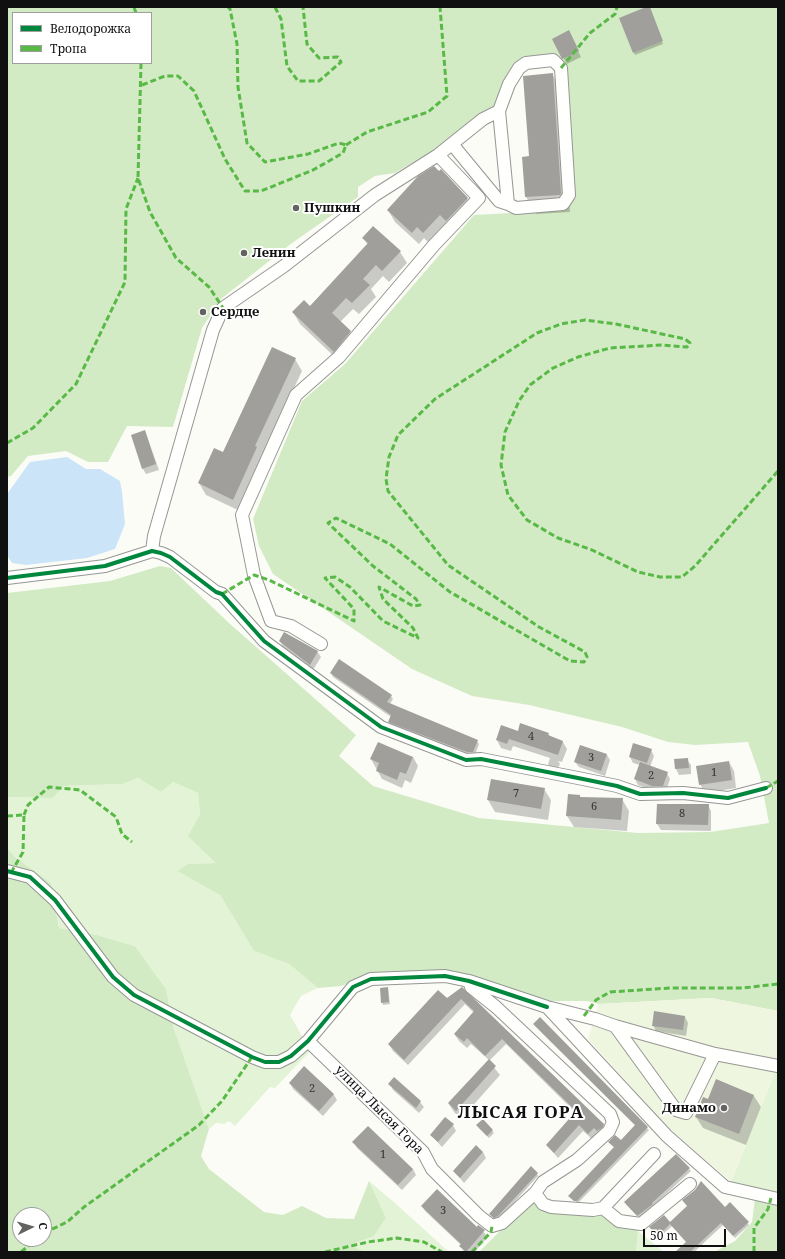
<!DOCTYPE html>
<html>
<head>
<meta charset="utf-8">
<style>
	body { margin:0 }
	#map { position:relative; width:785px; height:1259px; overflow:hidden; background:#fcfcf7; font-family:"Noto Serif",serif }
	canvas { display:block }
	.frame { position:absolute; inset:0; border:8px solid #101010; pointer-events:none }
	.legend { position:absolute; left:12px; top:12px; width:140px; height:52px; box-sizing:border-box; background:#fff; border:1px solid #9f9f9f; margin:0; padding:5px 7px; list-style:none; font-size:12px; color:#101010 }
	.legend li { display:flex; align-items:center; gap:8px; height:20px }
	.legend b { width:20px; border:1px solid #9f9f9f }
	.north { position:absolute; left:12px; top:1207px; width:40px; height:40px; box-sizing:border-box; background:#fff; border:1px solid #9f9f9f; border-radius:50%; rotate:85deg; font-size:11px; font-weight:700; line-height:16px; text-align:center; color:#101010 }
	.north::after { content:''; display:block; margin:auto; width:14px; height:18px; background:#636361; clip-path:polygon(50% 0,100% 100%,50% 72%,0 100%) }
	.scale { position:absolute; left:643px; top:1229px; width:83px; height:18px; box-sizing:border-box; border:2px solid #101010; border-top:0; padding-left:5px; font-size:12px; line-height:14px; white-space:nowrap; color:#101010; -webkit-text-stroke:3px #fff; paint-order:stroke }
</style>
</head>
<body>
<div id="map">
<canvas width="785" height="1259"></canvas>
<div class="frame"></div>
<ul class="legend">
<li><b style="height:5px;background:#00873e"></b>Велодорожка</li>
<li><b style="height:5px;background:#58b947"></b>Тропа</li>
</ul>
<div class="north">С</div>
<div class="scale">50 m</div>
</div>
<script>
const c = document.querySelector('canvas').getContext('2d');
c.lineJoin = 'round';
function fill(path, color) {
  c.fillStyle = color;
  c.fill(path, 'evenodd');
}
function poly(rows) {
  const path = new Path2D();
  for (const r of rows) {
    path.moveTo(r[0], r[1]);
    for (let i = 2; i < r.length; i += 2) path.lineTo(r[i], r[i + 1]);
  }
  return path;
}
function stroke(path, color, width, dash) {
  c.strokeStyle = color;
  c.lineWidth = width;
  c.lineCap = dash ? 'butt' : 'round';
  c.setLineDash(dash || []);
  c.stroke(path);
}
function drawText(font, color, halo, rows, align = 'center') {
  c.font = font + ' "Noto Serif",serif';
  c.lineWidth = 4;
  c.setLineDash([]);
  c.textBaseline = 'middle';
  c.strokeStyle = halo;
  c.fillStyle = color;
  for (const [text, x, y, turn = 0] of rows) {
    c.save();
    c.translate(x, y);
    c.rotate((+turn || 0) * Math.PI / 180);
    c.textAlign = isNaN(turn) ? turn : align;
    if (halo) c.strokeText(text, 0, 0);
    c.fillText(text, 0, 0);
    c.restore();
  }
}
fill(poly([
	[138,778,161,792,173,782,198,793,200,815,216,863,188,864,177,871,220,895,254,951,289,964,318,988,301,996,290,1015,302,1036,317,1044,275,1088,270,1087,235,1126,229,1121,224,1124,216,1123,209,1129,174,1029,166,989,135,946,97,935,59,928,51,883,15,857,7,848,7,797,53,798,64,786,122,784],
	[778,1065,778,1196,731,1182],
	[369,1181,395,1203,449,1252,365,1252,350,1245,374,1236,386,1218],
	[638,1231,664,1252,636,1252]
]), '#e3f3d6');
fill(poly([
	[7,7,778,7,778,1011,711,998,599,1004,587,1001,551,1001,447,971,370,976,341,986,318,988,289,964,254,951,220,895,177,871,188,864,216,863,188,836,200,815,198,793,173,782,161,792,138,778,122,784,64,786,53,798,7,797,7,593,110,581,160,566,171,568,229,623,356,735,339,756,373,786,479,818,638,833,710,832,769,823,760,776,748,742,695,745,668,742,622,727,529,705,472,696,412,669,273,574,259,546,253,519,302,401,345,364,474,215,565,210,573,201,563,70,553,56,521,59,501,85,496,106,476,117,443,145,395,173,375,176,358,187,358,197,292,243,221,299,202,328,173,427,127,426,108,462,88,462,66,451,28,456,11,476,7,477],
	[13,13,151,13,151,63,13,63],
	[7,848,15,857,51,883,59,928,97,935,135,946,166,989,174,1029,209,1129,201,1156,209,1169,264,1212,283,1215,302,1206,326,1218,354,1219,369,1181,386,1218,374,1236,350,1245,365,1252,7,1252],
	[20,1215,44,1215,44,1239,20,1239],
	[755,1199,778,1204,778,1252,714,1252,735,1241,752,1222],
	[531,1200,598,1213,638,1231,636,1252,479,1252]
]), '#d3ebc4');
fill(poly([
	[711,998,778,1011,778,1065,731,1182,668,1127,588,1039,599,1004]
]), '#eef6e0');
fill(poly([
	[67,457,86,469,100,469,120,481,122,492,125,524,115,549,87,558,26,565,12,563,7,555,7,494,30,462]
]), '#cce4f8');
fill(poly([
	[650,9,663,44,635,55,634,53],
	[571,37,581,57,567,64,553,40],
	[552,74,562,91,570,212,536,214,526,197,530,157],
	[467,198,474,210,430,244,424,238,419,244,395,222,388,210],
	[363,238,400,252,407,263,389,282,383,276,371,289,376,297,359,314,353,309,340,322,350,332,357,343,341,363,300,324,293,312,310,307,368,245],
	[295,359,302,371,262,457,263,460,240,511,206,495,199,483],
	[145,431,159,470,146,474,143,469],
	[284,633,317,651,321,657,313,670,283,647,280,641],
	[331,673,391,696,393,699,390,704,477,741,479,744,475,755,470,756,391,725,389,722,391,717,333,677],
	[502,726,518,732,548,733,550,737,563,742,567,749,562,762,558,761,560,764,558,768,550,767,548,764,550,758,513,746,511,751,501,748,497,740],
	[651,750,654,756,650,767,667,773,670,779,666,791,656,792,638,785,635,779,640,765,633,763,630,757],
	[607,755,610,760,605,776,579,767,575,762],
	[413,757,418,766,411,783,405,780,402,788,382,779,371,759],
	[687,760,691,765,691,774,679,775,676,769],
	[729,762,734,771,736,788,705,793,700,784],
	[544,789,551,800,548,820,495,812,488,800],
	[580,796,581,798,622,799,629,811,627,831,574,827,567,816],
	[658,805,708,805,711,811,711,831,661,830,657,824],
	[388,988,390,1004,383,1005,382,1002],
	[463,989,603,1125,607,1131,592,1139,583,1131,558,1158,547,1145,576,1113,506,1044,489,1061,500,1075,461,1119,454,1112,449,1104,489,1060,471,1044,467,1048,459,1041,455,1035,474,1013,465,1004,408,1065,393,1051,389,1044],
	[685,1017,688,1023,686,1036,656,1031,653,1025],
	[536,1027,649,1130,578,1203,571,1198,615,1148,611,1144,621,1142,636,1126],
	[304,1068,334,1095,337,1100,323,1116,293,1089,290,1083],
	[390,1084,420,1102,424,1107,419,1113,393,1090],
	[754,1096,761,1107,746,1145,703,1128,696,1117,709,1100],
	[483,1121,494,1133,489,1138,479,1128],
	[453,1125,456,1131,442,1147,431,1135],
	[354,1142,413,1169,416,1175,402,1190,357,1148],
	[483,1152,486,1158,464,1183,454,1171],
	[689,1169,691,1171,653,1206,654,1207,640,1218,626,1204],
	[537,1173,538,1176,499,1219,496,1220,492,1217,490,1214],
	[730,1203,749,1225,735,1238,723,1225,694,1252,681,1252,687,1242,672,1226,659,1238,652,1230,670,1224,688,1207,725,1208],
	[422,1206,477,1228,478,1226,488,1237,474,1252,464,1252,461,1245,425,1211]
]), '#0003');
fill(poly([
	[646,7,650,7,663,41,633,53,619,18],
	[569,30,579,51,562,59,552,39],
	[553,73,561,193,560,195,525,197,522,157,529,156,523,76],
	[434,166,439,171,441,169,468,198,446,221,440,215,423,233,417,227,412,233,387,210,418,176],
	[373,226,401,251,382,271,376,265,363,279,370,285,352,303,346,298,332,313,351,331,334,352,292,312,304,300,310,306,368,243,362,238],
	[272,347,296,358,255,446,257,447,233,500,198,483,214,448,223,452],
	[145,430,156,464,142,469,131,435],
	[284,632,318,651,310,665,279,641],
	[339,659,392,695,387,702,478,740,473,752,467,752,388,722,391,715,330,673],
	[520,723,549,733,548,735,563,741,558,755,509,739,507,744,496,740,501,725,518,731],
	[378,742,413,757,406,774,400,772,397,780,376,771,379,763,370,759],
	[633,743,652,749,647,763,629,757],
	[580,745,607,754,601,771,574,762],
	[688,758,689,768,675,769,674,759],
	[729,761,732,780,699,785,696,766],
	[640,762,668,772,663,786,652,786,634,779],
	[491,779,545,788,541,809,487,800],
	[568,794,580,795,580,797,623,798,621,820,566,816],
	[657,804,709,804,708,825,656,824],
	[388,987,389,1002,381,1003,380,988],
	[462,987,604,1124,603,1127,597,1131,594,1128,588,1134,579,1125,554,1153,546,1145,576,1111,502,1039,485,1056,467,1038,464,1042,454,1034,474,1011,461,999,404,1060,388,1044,438,990,447,998],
	[654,1011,685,1016,683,1030,652,1026],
	[540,1017,648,1127,577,1201,574,1201,568,1196,614,1147,608,1142,615,1135,621,1140,635,1125,533,1024],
	[489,1059,496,1066,456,1111,448,1103],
	[304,1066,334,1094,319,1111,289,1083],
	[394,1077,421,1101,416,1108,388,1084],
	[716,1079,754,1095,739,1134,695,1117,703,1097,708,1099],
	[445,1117,454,1124,438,1142,430,1135],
	[483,1119,493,1130,487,1136,476,1125],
	[368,1126,413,1169,398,1185,352,1142],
	[476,1145,483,1152,460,1178,453,1171],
	[676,1154,690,1168,652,1203,653,1204,637,1216,624,1202],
	[531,1166,538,1173,498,1216,494,1218,489,1214],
	[701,1181,725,1207,730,1202,749,1222,733,1236,721,1223,690,1252,675,1252,686,1242,670,1224,658,1236,649,1227,664,1215,670,1222,687,1206,682,1200,695,1190],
	[437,1189,477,1227,478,1225,485,1230,466,1252,459,1246,461,1244,421,1206]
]), '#a09f9b');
const minor = poly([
	[452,144,499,201,508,204],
	[152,551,154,536,213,330,223,308,284,266,375,195,438,155,483,119,499,111,509,84,519,68,526,63,553,60,561,68,569,195,563,204,516,208,508,204,499,111],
	[7,578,105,566,152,551,161,553,170,557,216,592,222,594,264,641,381,727,466,760,481,759,583,779,617,786,640,794,683,793,728,798,766,788],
	[321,644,291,626,271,621,254,575,242,515,296,395,339,357,434,245,479,198,438,155],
	[7,871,30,877,55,900,113,977,134,995,252,1057,265,1062,279,1062,291,1056,308,1041,353,987,371,979,445,976,469,981,547,1007,595,1019,615,1026,676,1110,686,1113,715,1054,615,1026],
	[547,1007,667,1136,725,1187,778,1199],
	[308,1041,423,1152,432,1169,479,1216,492,1226,502,1223,535,1193,543,1182,577,1160,609,1131,613,1122,610,1114,496,1007,471,987,469,981],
	[715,1054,778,1066],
	[535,1193,543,1204,551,1207,593,1210,603,1208,654,1154],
	[603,1208,619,1221,641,1224,690,1184]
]);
stroke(minor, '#969694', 14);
stroke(minor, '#fffffe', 12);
stroke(poly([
	[134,7,136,13],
	[275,7,281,19,287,66,298,81,319,81,341,62,338,57,319,58,307,44,303,7],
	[141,63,138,178,150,212,176,258,209,287,223,308],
	[561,68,590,33,615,14,617,7],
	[142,85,165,76,178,76,194,91,225,159,245,191,261,191,313,170,343,153,346,145,339,143,308,154,265,162,247,143,238,87,237,44,230,9,228,7],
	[346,145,367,132,428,112,447,96,440,7],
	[7,443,33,428,76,384,125,282,126,209,138,178],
	[222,594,254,575,269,580,354,621,354,609,325,578,335,577,350,587,383,621,418,638,413,628,383,599,379,587,413,606,420,605,416,599,373,566,328,523,336,518,390,544,450,592,570,661,584,662,587,657,585,652,539,627,448,565,388,491,386,479,389,457,398,435,435,399,537,333,561,324,585,320,616,324,685,339,690,343,687,347,662,345,610,348,578,357,553,368,530,385,519,401,505,432,501,465,508,495,527,520,558,538,592,550,638,572,660,577,682,577,695,566,778,471],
	[766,788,778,781],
	[24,815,28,805,49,787,80,790,116,817,122,834,132,842],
	[7,816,24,815,23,852,12,871],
	[584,1016,596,1000,610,992,670,988,743,988,778,984],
	[44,1233,67,1222,84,1207,199,1125,222,1101,252,1057],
	[21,1252,37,1239],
	[325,1252,368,1242,397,1238,424,1242,442,1252],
	[472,1252,491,1232,492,1226],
	[754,1252,754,1228,768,1209,771,1198]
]), '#58b947', 3, [6, 3]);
stroke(poly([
	[7,578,105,566,152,551,161,553,170,557,216,592,222,594,264,641,381,727,466,760,481,759,583,779,617,786,640,794,683,793,728,798,766,788],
	[7,871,30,877,55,900,113,977,134,995,252,1057,265,1062,279,1062,291,1056,308,1041,353,987,371,979,445,976,469,981,547,1007]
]), '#00873e', 4);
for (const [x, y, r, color] of [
	[296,208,4,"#636361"],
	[244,253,4,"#636361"],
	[203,312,4,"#636361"],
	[724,1108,4,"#636361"]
]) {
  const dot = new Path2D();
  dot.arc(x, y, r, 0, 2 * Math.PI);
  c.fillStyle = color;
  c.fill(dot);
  stroke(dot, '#fff', 1.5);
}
drawText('11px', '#343433', null, [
	["4",531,737],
	["3",591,758],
	["1",714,773],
	["2",651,776],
	["7",516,794],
	["6",594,807],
	["8",682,814],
	["2",312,1089],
	["1",383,1155],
	["3",443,1211]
]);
drawText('bold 13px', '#101010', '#fff', [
	["Пушкин",304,208],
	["Ленин",252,253],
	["Сердце",211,312],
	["Динамо",716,1108,"right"]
], 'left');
drawText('13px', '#101010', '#fff', [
	["улица Лысая Гора",379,1110,45]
]);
c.letterSpacing = '1px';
drawText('bold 17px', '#101010', '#fff', [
	["ЛЫСАЯ ГОРА",521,1113]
]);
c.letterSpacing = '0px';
</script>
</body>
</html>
